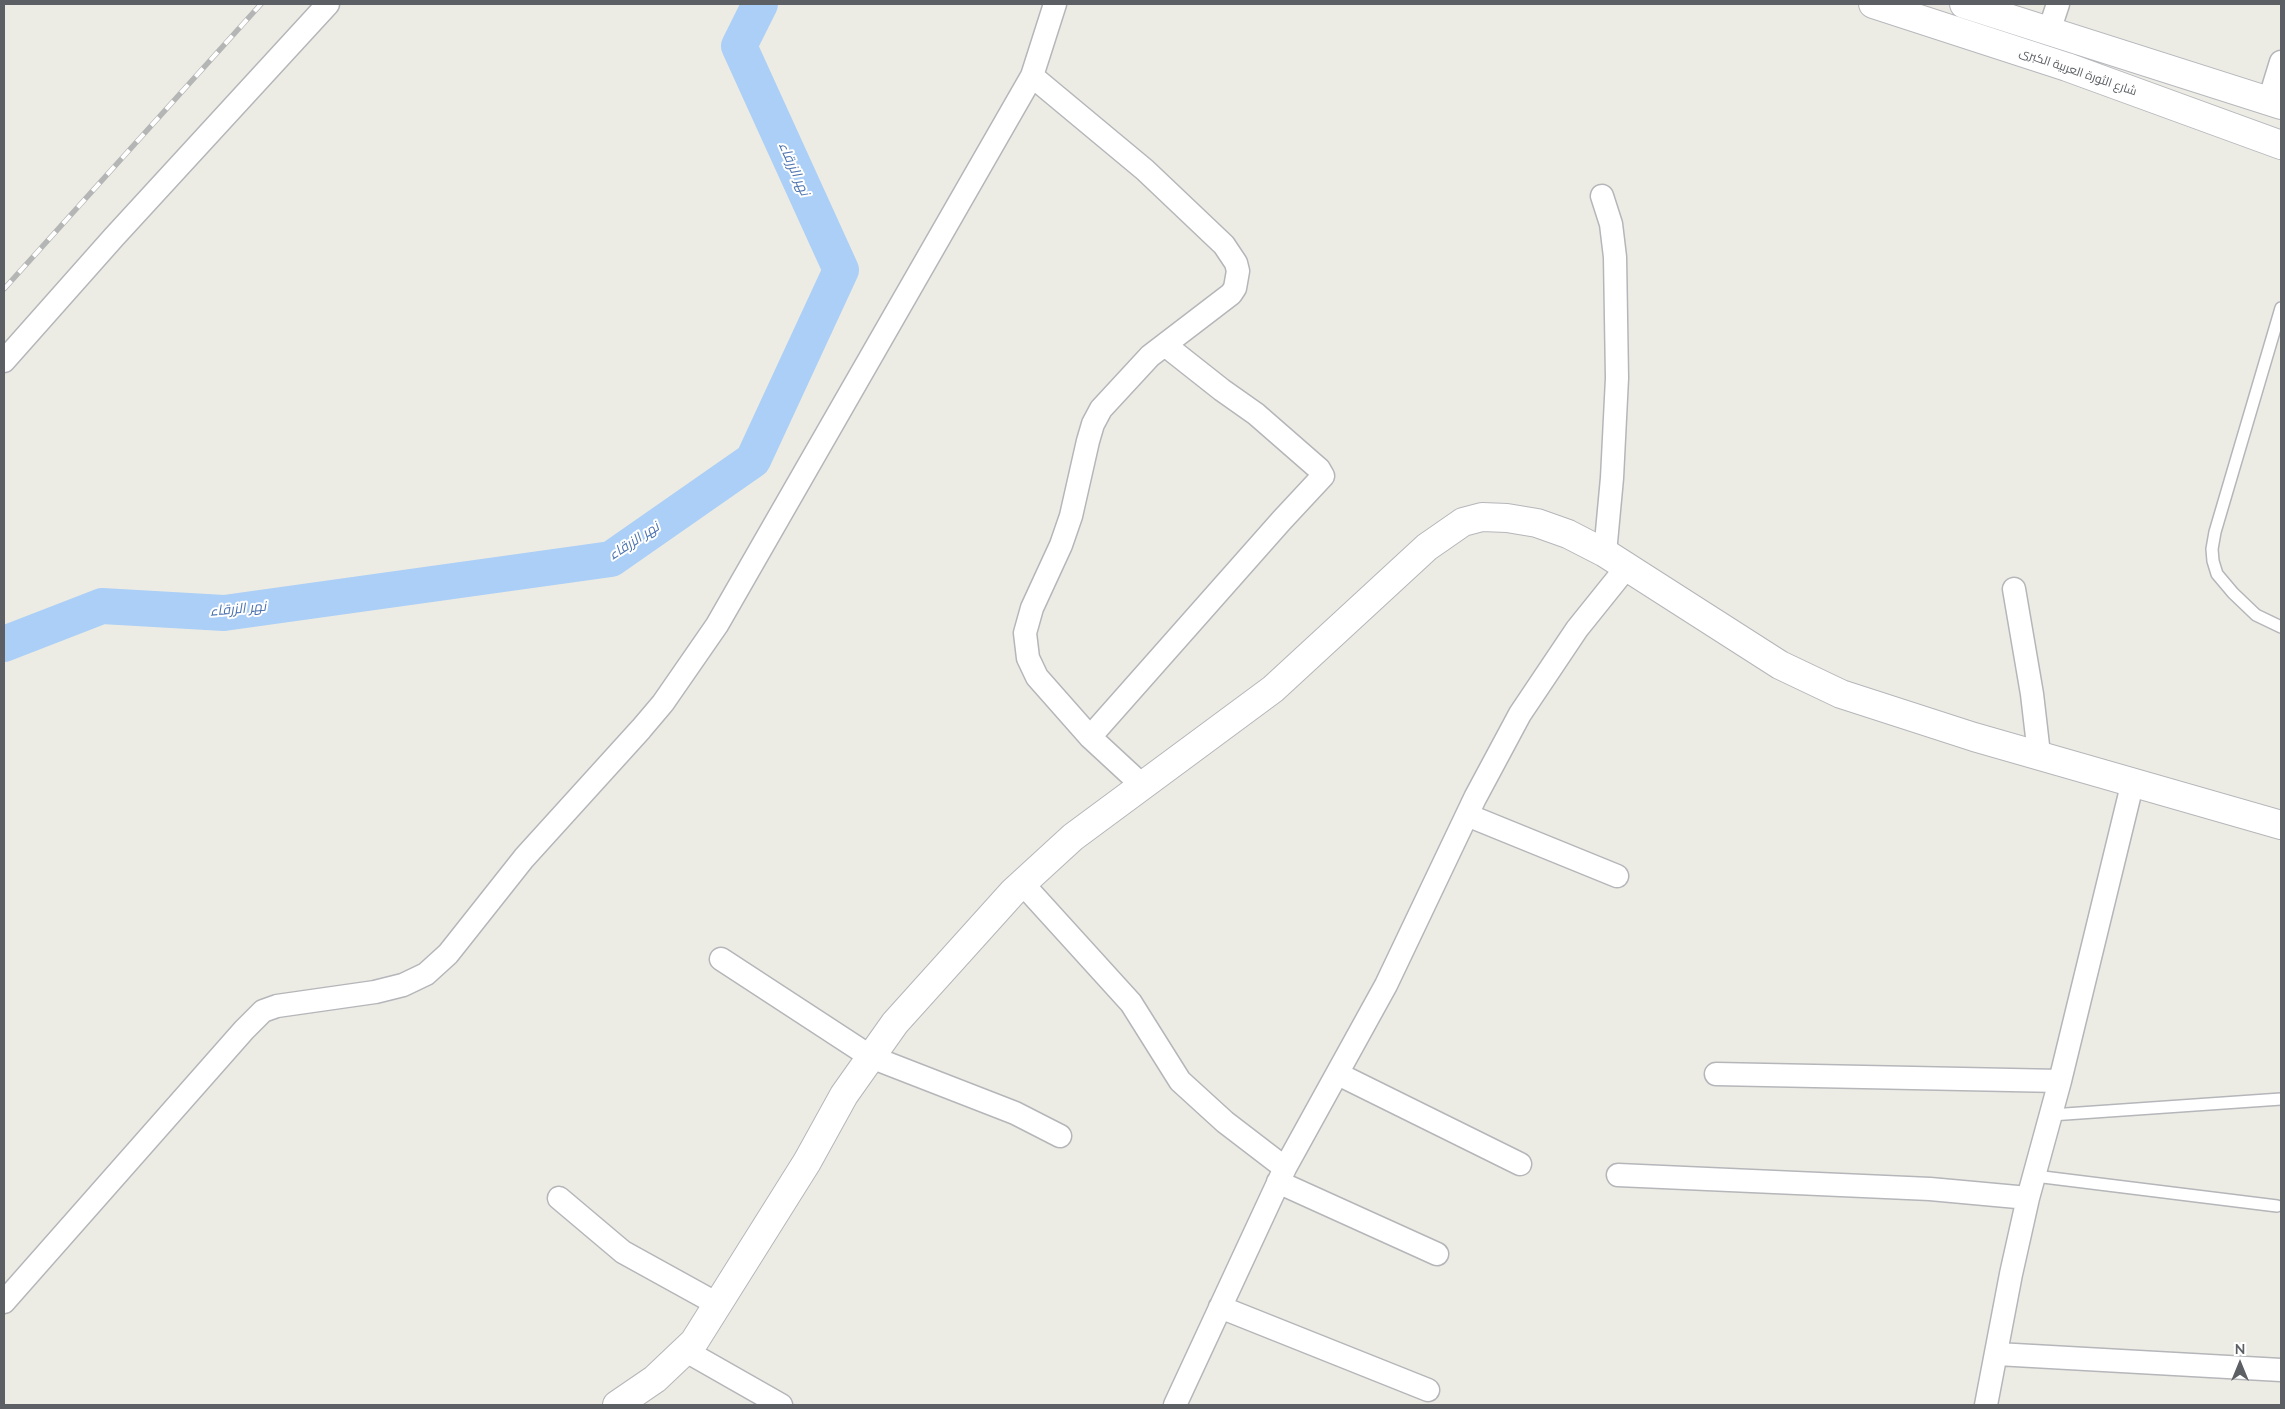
<!DOCTYPE html>
<html>
<head>
<meta charset="utf-8">
<style>
	body { margin:0 }
	#map { position:relative; width:2285px; height:1409px; overflow:hidden; background:#edece4; font-family:Mulish,sans-serif }
	canvas { display:block }
	.frame { position:absolute; inset:0; border:5px solid #5c5f63; pointer-events:none }
	.north { position:absolute; left:2215px; top:1339px; width:50px; height:50px; -webkit-text-stroke:4px #fff; paint-order:stroke; rotate:0deg; font-size:14px; font-weight:700; line-height:20px; text-align:center; color:#5c5f63 }
	.north::after { content:''; display:block; margin:auto; width:18px; height:22px; background:#5c5f63; clip-path:polygon(50% 0,100% 100%,50% 72%,0 100%) }
</style>
</head>
<body>
<div id="map">
<canvas width="2285" height="1409"></canvas>
<div class="frame"></div>
<div class="north">N</div>
</div>
<script>
const c = document.querySelector('canvas').getContext('2d');
c.lineJoin = 'round';
function poly(rows) {
  const path = new Path2D();
  for (const r of rows) {
    path.moveTo(r[0], r[1]);
    for (let i = 2; i < r.length; i += 2) path.lineTo(r[i], r[i + 1]);
  }
  return path;
}
function stroke(path, color, width, dash) {
  c.strokeStyle = color;
  c.lineWidth = width;
  c.lineCap = dash ? 'butt' : 'round';
  c.setLineDash(dash || []);
  c.stroke(path);
}
function drawText(font, color, halo, rows, align = 'center') {
  c.font = font + ' Mulish,Cairo,sans-serif';
  c.lineWidth = 4;
  c.setLineDash([]);
  c.textBaseline = 'middle';
  c.strokeStyle = halo;
  c.fillStyle = color;
  for (const [text, x, y, turn = 0] of rows) {
    c.save();
    c.translate(x, y);
    c.rotate((+turn || 0) * Math.PI / 180);
    c.textAlign = isNaN(turn) ? turn : align;
    if (halo) c.strokeText(text, 0, 0);
    c.fillText(text, 0, 0);
    c.restore();
  }
}
stroke(poly([
	[4,644,102,606,224,613,611,559,753,460,841,270,739,46,760,4]
]), '#abcff6', 36);
const service = poly([
	[2281,308,2215,532,2212,549,2213,561,2217,574,2233,593,2256,615,2281,627],
	[2051,1115,2281,1099],
	[2035,1176,2277,1206]
]);
const minor = poly([
	[1055,4,1032,76,1145,170,1224,245,1236,263,1238,271,1235,288,1231,294,1150,356,1101,409,1093,424,1088,441,1071,516,1061,545,1032,608,1025,633,1028,658,1037,677,1090,737,1143,786],
	[2049,31,2058,4],
	[2269,101,2281,62],
	[1602,196,1611,224,1615,257,1617,378,1612,478,1605,553],
	[4,361,114,237,328,4],
	[2014,589,2032,694,2039,754],
	[1090,737,1282,520,1323,476,1319,469,1256,414,1222,390,1165,345],
	[1467,815,1617,876],
	[1022,883,1131,1003,1180,1081,1225,1122,1285,1168],
	[721,959,871,1057,1015,1113,1060,1136],
	[1338,1074,1520,1164],
	[1716,1074,2060,1081],
	[1618,1175,1930,1189,2028,1198],
	[1278,1182,1437,1254],
	[559,1198,623,1252,719,1305],
	[4,1302,244,1030,263,1011,277,1006,375,992,403,985,426,974,448,954,524,858,641,729,663,703,717,625,1032,76],
	[1220,1307,1428,1390],
	[686,1351,781,1405],
	[1997,1354,2281,1370],
	[1175,1405,1285,1168,1386,985,1475,798,1520,714,1577,629,1626,568],
	[1986,1405,2011,1274,2028,1198,2060,1081,2133,781]
]);
const tertiary = poly([
	[617,1405,655,1379,694,1342,807,1162,844,1095,895,1023,1013,892,1073,837,1273,689,1427,547,1463,522,1482,517,1507,518,1537,523,1568,534,1605,553,1780,665,1841,694,1974,737,2281,825]
]);
const secondary = poly([
	[1873,4,2067,67,2281,145],
	[1964,4,2281,105]
]);
stroke(service, '#b5b6ba', 14);
stroke(minor, '#b5b6ba', 25);
stroke(tertiary, '#b5b6ba', 30);
stroke(secondary, '#b6b8bd', 30);
stroke(service, '#fff', 11);
stroke(minor, '#fff', 22);
stroke(tertiary, '#fff', 28);
stroke(secondary, '#fff', 28);
const rail = poly([
	[4,289,261,4]
]);
stroke(rail, '#b4b5b5', 5.5);
stroke(rail, '#fff', 4, [11]);
drawText('12px', '#5c5f63', '#fff', [
	["شارع الثورة العربية الكبرى",2078,72,19]
]);
drawText('italic 14px', '#4d74af', '#fff', [
	["نهر الزرقاء",794,169,66],
	["نهر الزرقاء",634,541,-33],
	["نهر الزرقاء",238,609,-5]
]);
</script>
</body>
</html>
